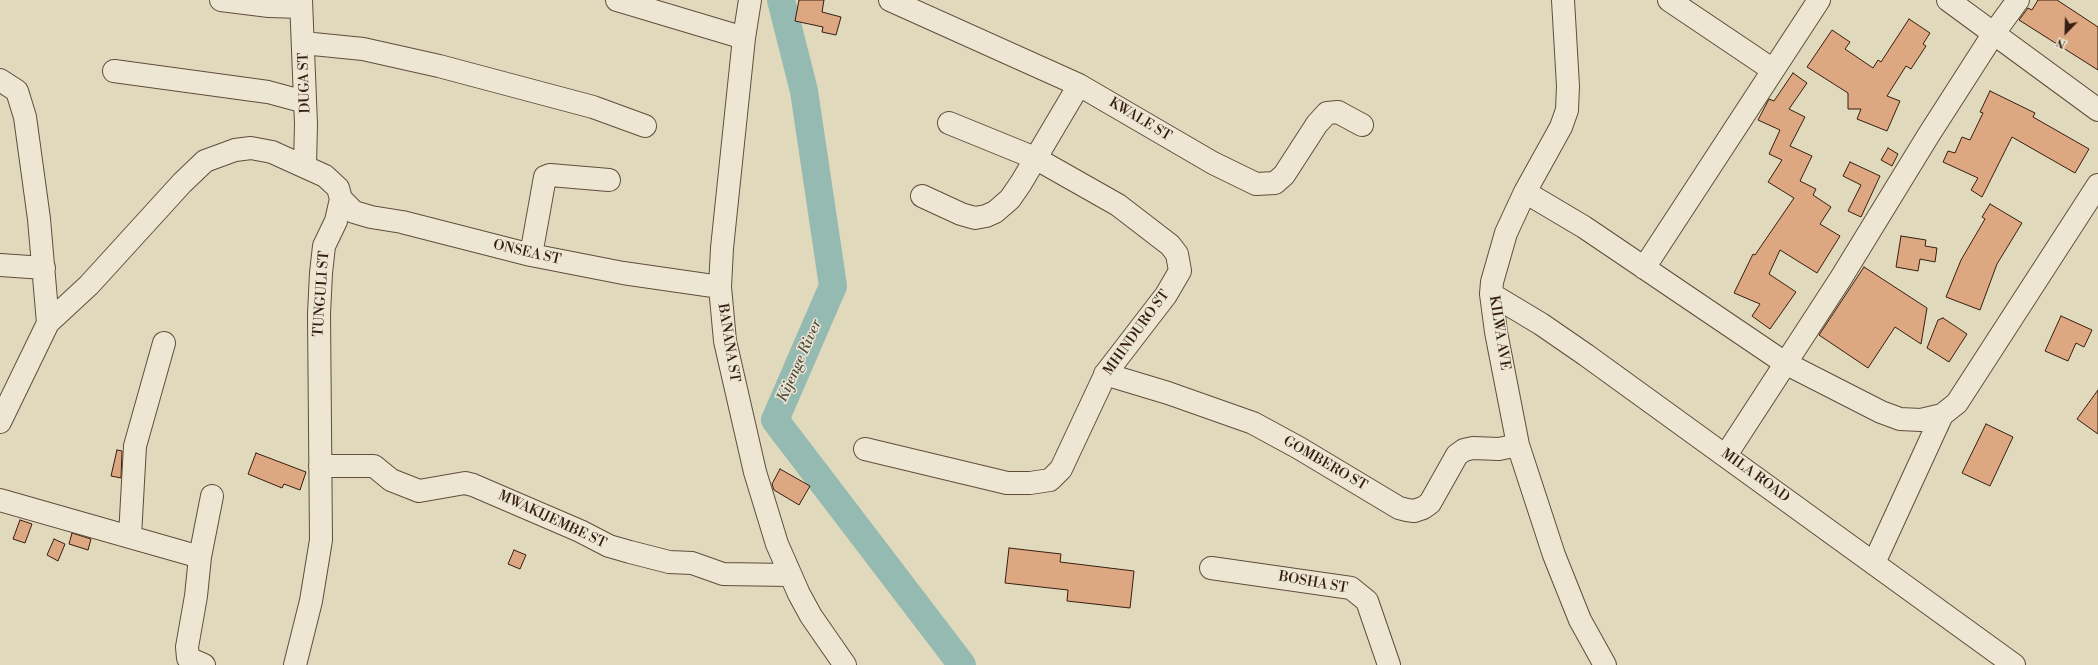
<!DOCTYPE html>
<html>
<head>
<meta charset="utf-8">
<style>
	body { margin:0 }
	#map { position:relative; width:2098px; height:665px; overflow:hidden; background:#e1d9bc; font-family:"Libre Bodoni",serif }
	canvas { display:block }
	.north { position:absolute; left:2046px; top:12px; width:40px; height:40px; -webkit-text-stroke:3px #ece6d3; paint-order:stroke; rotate:203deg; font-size:11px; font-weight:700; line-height:16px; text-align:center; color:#361e11 }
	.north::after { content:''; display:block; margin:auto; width:14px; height:18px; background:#361e11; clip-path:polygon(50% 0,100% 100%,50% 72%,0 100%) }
</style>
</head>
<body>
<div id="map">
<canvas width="2098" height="665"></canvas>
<div class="north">N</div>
</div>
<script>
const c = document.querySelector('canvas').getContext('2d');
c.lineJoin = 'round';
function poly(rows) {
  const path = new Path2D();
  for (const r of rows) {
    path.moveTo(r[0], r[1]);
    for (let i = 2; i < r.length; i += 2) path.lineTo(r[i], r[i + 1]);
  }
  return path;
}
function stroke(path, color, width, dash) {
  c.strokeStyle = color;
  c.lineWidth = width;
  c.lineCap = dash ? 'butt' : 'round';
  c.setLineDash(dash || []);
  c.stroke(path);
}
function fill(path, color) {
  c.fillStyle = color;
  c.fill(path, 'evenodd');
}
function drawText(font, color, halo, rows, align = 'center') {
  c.font = font + ' "Libre Bodoni",serif';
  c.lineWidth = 3;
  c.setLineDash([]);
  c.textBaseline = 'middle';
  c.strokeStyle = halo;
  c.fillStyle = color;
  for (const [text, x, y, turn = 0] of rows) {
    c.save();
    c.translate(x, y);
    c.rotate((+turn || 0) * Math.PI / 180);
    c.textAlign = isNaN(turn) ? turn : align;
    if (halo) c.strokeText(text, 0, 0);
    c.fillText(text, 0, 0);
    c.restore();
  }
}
stroke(poly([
	[781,0,804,91,833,286,775,420,962,665]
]), '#94bab2', 28);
const building = poly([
	[799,0,824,0,822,12,841,17,836,35,822,32,823,27,795,21,799,0],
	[2038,0,2057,0,2098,27,2098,70,2019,20,2028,8,2032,10,2038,0],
	[1909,19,1930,33,1923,44,1926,46,1911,69,1906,66,1887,96,1900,101,1887,131,1857,119,1861,109,1848,109,1848,93,1807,67,1832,30,1850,42,1845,49,1873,68,1878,60,1881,62,1909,19],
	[1793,73,1807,83,1789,109,1805,117,1790,146,1812,156,1800,181,1816,189,1813,195,1831,207,1820,224,1840,236,1817,273,1780,250,1769,274,1796,292,1770,329,1752,316,1760,304,1734,293,1753,254,1755,255,1794,198,1768,182,1782,160,1769,154,1780,130,1758,120,1769,99,1774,101,1793,73],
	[1990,91,2035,113,2033,117,2089,149,2075,173,2012,137,1982,197,1971,190,1978,178,1943,162,1948,151,1955,153,1962,137,1970,140,1983,113,1980,112,1990,91],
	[1888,148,1898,154,1892,166,1881,160,1888,148],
	[1850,162,1880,176,1861,217,1848,211,1861,185,1843,176,1850,162],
	[1990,204,2022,223,1997,264,1980,310,1946,297,1961,260,1985,219,1982,217,1990,204],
	[1901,236,1926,240,1925,246,1937,248,1935,262,1920,259,1918,271,1896,267,1901,236],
	[1864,267,1927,308,1921,344,1895,327,1868,368,1819,335,1864,267],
	[2061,316,2092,330,2084,347,2076,343,2068,361,2045,351,2061,316],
	[1943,318,1967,334,1949,362,1927,348,1938,320,1943,318],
	[2098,390,2098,434,2077,419,2098,390],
	[1986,424,2013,437,1990,486,1962,473,1986,424],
	[117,450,122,451,121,478,111,476,117,450],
	[256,453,306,472,300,490,284,484,282,488,248,474,256,453],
	[780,469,810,486,799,505,774,490,772,484,780,469],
	[20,520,32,524,25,543,13,539,20,520],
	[72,533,91,539,88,550,69,544,72,533],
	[54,539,65,544,58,561,47,555,54,539],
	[1009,548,1061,554,1060,562,1134,571,1130,608,1067,601,1068,590,1005,583,1009,548],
	[514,550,526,555,520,569,508,564,514,550]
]);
fill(building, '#dca781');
stroke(building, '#361e11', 1);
const minor = poly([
	[221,0,269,6,301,7],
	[301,0,306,124,305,165],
	[617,0,744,38],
	[750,0,744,38,722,248,720,287,725,341,755,472,777,544,799,594,811,616,845,665],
	[890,0,1079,85,1213,163,1256,184,1275,183,1284,175,1317,124,1327,113,1338,112,1362,125],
	[1563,0,1568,86,1567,110,1561,127,1525,192,1506,233,1492,282,1491,294,1496,332,1518,445,1554,555,1580,620,1605,665],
	[1669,0,1773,70],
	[1948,0,2098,110],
	[303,43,363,49,439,66,593,107,645,126],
	[114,71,268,92,305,102],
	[0,80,17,91,25,117,39,219,48,323],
	[1525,192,1584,227,1785,363,1881,412,1900,419,1921,420,1942,415,1957,403,2098,185],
	[922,196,961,214,975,218,986,216,995,212,1010,199,1021,183,1079,85],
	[341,199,354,212,371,217,402,222,531,255,623,273,720,287],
	[531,255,545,177,550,175,609,180],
	[0,265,44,268],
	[1644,268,1819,0],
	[1491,294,1541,324,1586,355,2014,665],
	[1105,374,1168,393,1253,423,1299,448,1399,508,1407,510,1414,511,1423,508,1430,503,1457,455,1464,450,1473,448,1499,449,1518,445],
	[0,422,48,323,89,285,182,183,205,161,235,150,251,148,272,152,325,176,338,188,341,199,336,221,324,246,321,273,319,314,321,540,311,601,295,665],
	[865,449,1007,483,1030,483,1050,480,1061,469,1106,373,1166,295,1180,271,1177,254,1170,245,1118,205,1035,158,949,123],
	[1726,455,1841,278,1928,136,1994,33,2018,0],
	[320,466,374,466,391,480,419,491,465,483,473,485,580,531,609,546,630,552,669,562,692,563,723,574,789,575],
	[0,500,200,557],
	[130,536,135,446,164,343],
	[1874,563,1942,415],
	[1211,568,1351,588,1367,601,1389,665],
	[204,665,188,658,187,647,196,596,200,557,212,496]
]);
stroke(minor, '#614d3c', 24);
stroke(minor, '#ece6d3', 22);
drawText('14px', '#361e11', '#ece6d3', [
	["DUGA ST",305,83,-92],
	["KWALE ST",1140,120,31],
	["ONSEA ST",527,253,13],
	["TUNGULI ST",322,294,-86],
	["MHINDURO ST",1137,333,-54],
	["KILWA AVE",1499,333,81],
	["BANANA ST",728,343,81],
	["GOMBERO ST",1325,464,30],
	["MILA ROAD",1755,476,36],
	["MWAKIJEMBE ST",552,520,25],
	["BOSHA ST",1313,583,10]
]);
drawText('italic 15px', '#524d41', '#ece6d3', [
	["Kijenge River",800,361,-66]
]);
</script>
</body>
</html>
